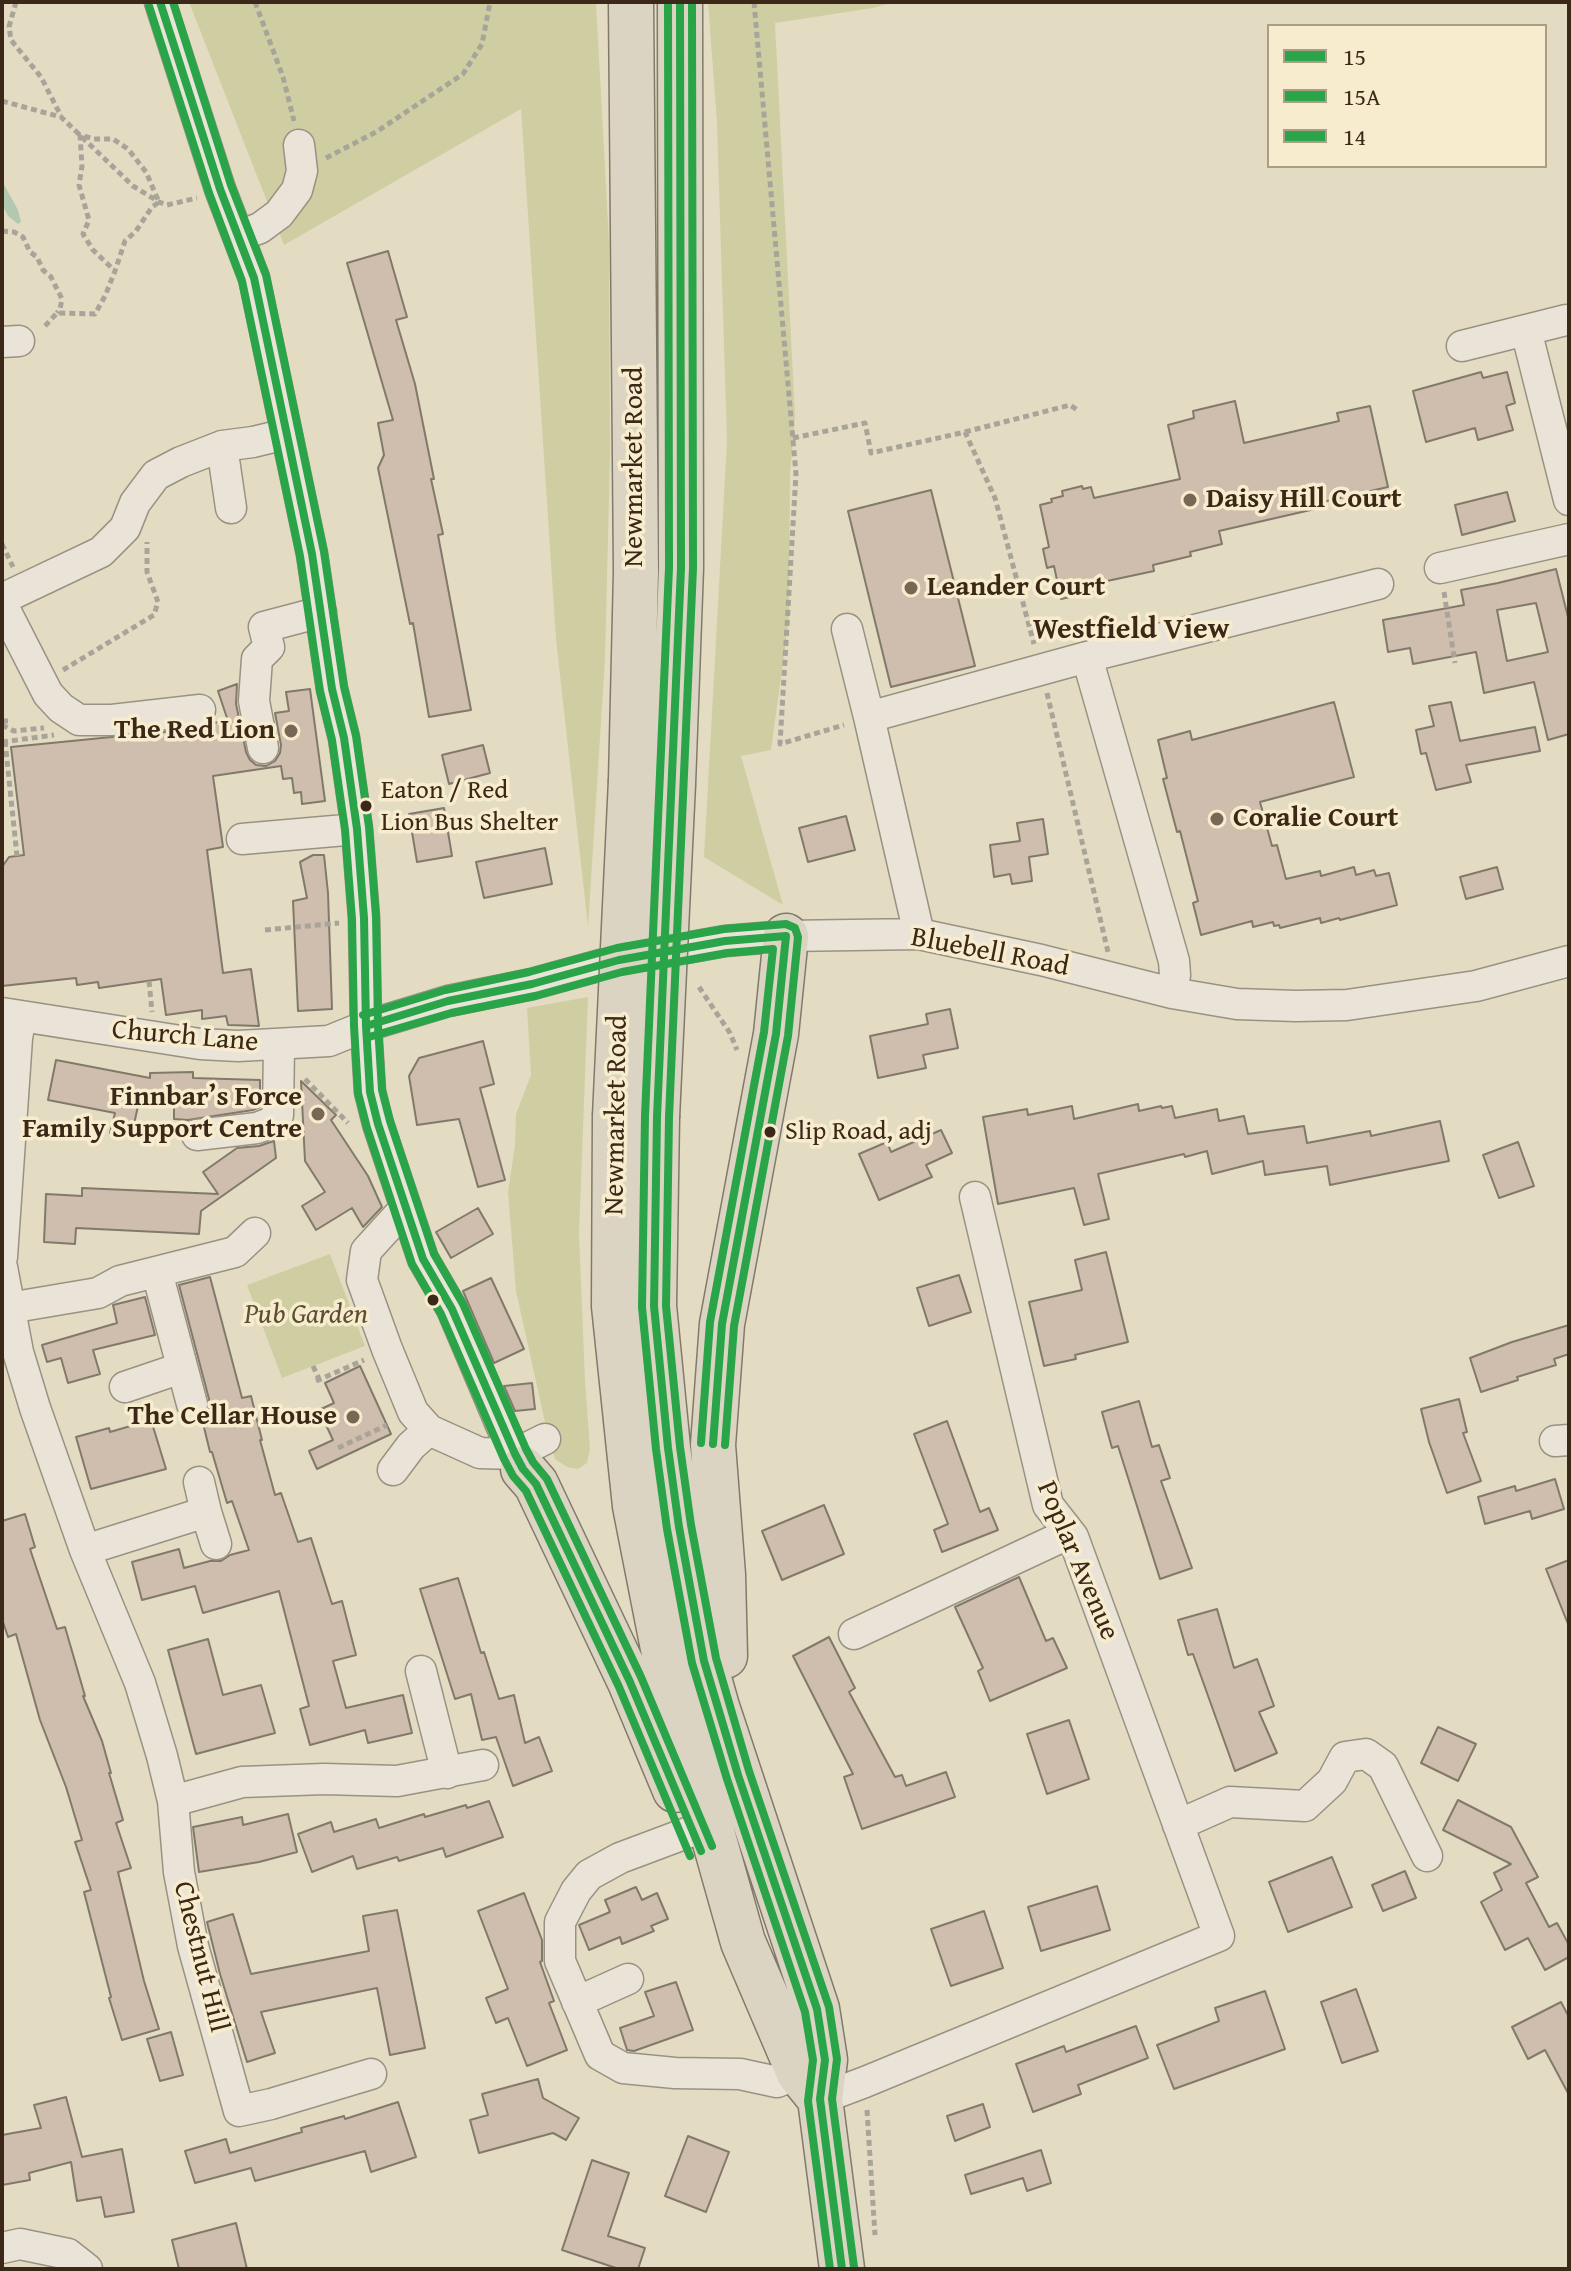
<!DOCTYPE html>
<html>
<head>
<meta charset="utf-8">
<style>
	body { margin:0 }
	#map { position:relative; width:1571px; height:2271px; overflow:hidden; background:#e4dcc2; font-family:"Gentium Book Plus",serif }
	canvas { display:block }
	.frame { position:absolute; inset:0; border:4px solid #3c2818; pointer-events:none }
	.legend { position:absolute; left:1267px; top:24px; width:280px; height:144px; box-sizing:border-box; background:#f7edce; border:2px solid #ac9e85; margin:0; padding:10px 14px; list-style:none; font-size:24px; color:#3c2818 }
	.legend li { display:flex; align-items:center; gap:16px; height:40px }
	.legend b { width:40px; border:2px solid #ac9e85 }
</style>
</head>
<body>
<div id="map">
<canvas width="1571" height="2271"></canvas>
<div class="frame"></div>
<ul class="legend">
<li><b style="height:10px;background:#2aa448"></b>15</li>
<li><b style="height:10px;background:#2aa448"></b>15A</li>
<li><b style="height:10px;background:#2aa448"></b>14</li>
</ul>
</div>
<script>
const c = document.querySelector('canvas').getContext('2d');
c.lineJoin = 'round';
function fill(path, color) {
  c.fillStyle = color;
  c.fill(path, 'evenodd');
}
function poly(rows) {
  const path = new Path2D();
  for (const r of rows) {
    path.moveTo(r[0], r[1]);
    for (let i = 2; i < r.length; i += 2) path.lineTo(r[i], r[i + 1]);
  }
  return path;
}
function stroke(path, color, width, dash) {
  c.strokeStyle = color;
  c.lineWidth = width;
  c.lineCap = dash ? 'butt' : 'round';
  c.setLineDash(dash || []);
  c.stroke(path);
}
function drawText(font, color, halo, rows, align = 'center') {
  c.font = font + ' "Gentium Book Plus",serif';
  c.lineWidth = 7;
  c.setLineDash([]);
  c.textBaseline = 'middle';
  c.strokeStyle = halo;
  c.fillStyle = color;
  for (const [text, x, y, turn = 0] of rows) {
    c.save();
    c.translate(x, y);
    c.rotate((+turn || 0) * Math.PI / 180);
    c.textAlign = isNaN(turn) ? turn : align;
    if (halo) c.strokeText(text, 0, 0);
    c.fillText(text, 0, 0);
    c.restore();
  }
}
fill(poly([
	[189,2,596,2,609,242,610,456,605,659,588,927,556,639,521,109,284,245],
	[708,2,895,2,873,8,775,23,795,416,790,475,789,619,771,750,741,756,783,905,704,857,727,441,717,123],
	[588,997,579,1235,585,1380,590,1449,587,1463,578,1469,567,1467,555,1459,545,1422,516,1291,508,1192,515,1145,516,1114,531,1075,527,1008],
	[330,1254,365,1346,282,1378,247,1285]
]), '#cfcea3');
fill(poly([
	[2,181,18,210,21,222,18,224,8,216,2,204]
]), '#b2c8af');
const building = poly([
	[388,251,407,317,396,320,415,384,434,479,431,479,443,534,438,535,471,710,429,717,413,623,410,624,378,468,384,455,378,423,393,420,347,263,388,251],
	[1481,372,1483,378,1507,372,1515,403,1506,406,1513,430,1478,440,1475,428,1426,442,1413,391,1481,372],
	[1235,401,1244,443,1339,421,1337,413,1370,406,1388,487,1314,504,1315,509,1219,531,1222,544,1190,552,1191,556,1153,565,1154,571,1093,584,1094,592,1061,599,1054,566,1047,568,1043,549,1049,547,1040,505,1052,502,1051,499,1063,496,1062,491,1082,486,1083,489,1091,487,1094,498,1180,479,1168,425,1194,418,1193,411,1235,401],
	[931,490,975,666,891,687,848,511,931,490],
	[1507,492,1515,521,1462,535,1455,505,1507,492],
	[1556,569,1569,621,1569,734,1548,740,1534,682,1484,693,1476,652,1413,664,1410,648,1388,652,1383,620,1464,605,1461,590,1498,583,1556,569],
	[1536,603,1548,652,1507,661,1497,610,1536,603],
	[237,684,236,704,246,752,250,760,256,765,266,766,275,761,280,753,281,745,275,713,289,711,286,692,310,689,325,801,302,804,301,792,294,793,292,778,283,779,281,766,213,776,223,847,207,850,223,973,251,969,259,1026,228,1025,226,1016,202,1019,202,1010,166,1015,161,979,99,988,98,982,77,985,76,978,2,986,2,867,9,857,24,855,11,747,202,728,212,723,228,721,218,691,237,684],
	[1334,702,1354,777,1260,802,1272,846,1277,845,1286,879,1320,871,1321,876,1354,867,1356,875,1374,870,1376,876,1389,873,1397,905,1340,920,1339,918,1321,923,1320,918,1280,928,1279,925,1274,926,1273,922,1253,927,1252,921,1201,935,1193,903,1198,901,1180,831,1177,832,1163,779,1167,778,1158,740,1190,731,1192,740,1334,702],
	[1451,702,1460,741,1535,727,1540,751,1466,765,1471,782,1436,790,1426,753,1421,754,1416,730,1434,726,1429,706,1451,702],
	[483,745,490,773,449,784,442,755,483,745],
	[444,808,452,856,417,862,409,814,444,808],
	[846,816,855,850,808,862,799,828,846,816],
	[1043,819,1048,854,1029,857,1032,881,1012,884,1010,874,994,877,990,845,1020,841,1017,823,1043,819],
	[545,848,552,884,484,898,476,862,545,848],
	[313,855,324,855,328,893,332,1009,298,1011,293,901,307,898,300,862,313,855],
	[1497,867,1503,889,1466,899,1460,877,1497,867],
	[950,1009,958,1048,923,1055,926,1068,878,1078,870,1036,928,1024,926,1014,950,1009],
	[483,1041,494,1084,480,1088,505,1180,478,1187,459,1119,417,1125,409,1076,419,1058,483,1041],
	[56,1060,150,1078,150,1073,193,1072,193,1078,260,1080,260,1107,253,1110,188,1120,174,1119,174,1106,138,1106,131,1138,110,1133,115,1113,48,1100,56,1060],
	[301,1081,336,1115,331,1120,368,1176,382,1207,363,1227,352,1208,316,1230,302,1206,325,1192,305,1161,301,1081],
	[1138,1104,1139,1111,1161,1106,1162,1108,1172,1106,1175,1118,1217,1109,1219,1121,1244,1116,1248,1134,1304,1126,1307,1143,1370,1131,1371,1136,1440,1121,1449,1161,1330,1185,1327,1166,1265,1175,1263,1161,1212,1174,1207,1151,1185,1157,1184,1154,1098,1174,1109,1219,1084,1225,1074,1188,998,1204,983,1117,1027,1109,1028,1115,1072,1106,1074,1119,1138,1104],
	[941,1130,952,1153,926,1165,932,1177,879,1200,859,1154,887,1142,891,1152,941,1130],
	[274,1141,276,1158,201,1211,199,1234,76,1228,75,1244,44,1242,46,1194,82,1196,82,1188,218,1194,203,1172,237,1148,259,1146,274,1141],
	[1518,1142,1534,1186,1499,1198,1483,1155,1518,1142],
	[478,1208,493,1234,451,1258,436,1232,478,1208],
	[1106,1252,1128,1342,1075,1355,1076,1359,1044,1366,1029,1302,1082,1290,1075,1260,1106,1252],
	[959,1275,971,1312,929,1326,917,1288,959,1275],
	[210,1277,242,1398,251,1396,262,1440,260,1440,275,1495,281,1493,298,1542,311,1538,332,1604,342,1601,356,1655,333,1661,346,1708,403,1695,412,1733,368,1743,365,1730,310,1745,300,1709,309,1706,279,1591,203,1613,195,1586,142,1600,132,1562,179,1549,184,1568,210,1561,221,1561,230,1555,249,1550,232,1501,227,1503,212,1452,210,1452,202,1419,209,1409,209,1399,179,1285,210,1277],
	[491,1278,524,1349,494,1363,463,1291,491,1278],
	[145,1297,155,1335,93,1350,100,1374,68,1383,61,1358,47,1362,42,1345,117,1323,113,1305,145,1297],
	[1569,1325,1569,1354,1554,1359,1556,1365,1517,1377,1518,1380,1481,1392,1470,1358,1512,1342,1569,1325],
	[360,1366,391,1434,317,1469,309,1451,333,1440,319,1410,334,1403,325,1383,360,1366],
	[532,1383,535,1409,515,1411,504,1386,532,1383],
	[1459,1399,1467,1432,1463,1433,1481,1481,1447,1493,1429,1442,1421,1409,1459,1399],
	[1139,1401,1152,1447,1159,1445,1170,1478,1161,1481,1192,1568,1160,1579,1118,1446,1112,1448,1102,1412,1139,1401],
	[151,1420,166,1469,91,1489,76,1437,109,1428,110,1432,151,1420],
	[947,1421,980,1512,989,1508,998,1530,942,1552,934,1530,948,1524,914,1434,947,1421],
	[1555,1479,1564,1509,1532,1519,1530,1511,1485,1524,1478,1497,1515,1486,1516,1491,1555,1479],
	[824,1505,844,1554,782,1580,762,1531,824,1505],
	[25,1514,35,1547,30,1549,57,1629,65,1627,85,1696,83,1696,102,1741,111,1773,109,1773,123,1820,116,1823,131,1868,118,1872,144,1981,159,2029,122,2040,109,1998,111,1997,84,1892,91,1890,75,1842,82,1840,66,1787,40,1720,16,1634,8,1637,2,1619,2,1521,25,1514],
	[1569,1560,1569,1624,1568,1624,1546,1569,1569,1560],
	[1019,1577,1046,1641,1053,1638,1067,1668,990,1701,978,1671,983,1668,955,1607,1019,1577],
	[458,1578,481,1653,484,1652,499,1699,514,1695,525,1743,539,1737,552,1771,513,1786,496,1737,482,1740,471,1694,455,1699,420,1589,458,1578],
	[1217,1609,1234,1668,1257,1659,1274,1706,1259,1712,1277,1753,1235,1771,1193,1654,1188,1655,1178,1620,1217,1609],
	[829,1637,855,1688,849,1692,895,1777,902,1775,906,1786,946,1772,955,1797,862,1829,844,1777,853,1774,793,1656,829,1637],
	[208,1639,223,1695,261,1685,275,1733,196,1754,168,1650,208,1639],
	[1069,1720,1089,1779,1047,1794,1027,1734,1069,1720],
	[1438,1727,1476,1744,1458,1781,1421,1763,1438,1727],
	[1458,1800,1511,1827,1538,1877,1526,1883,1549,1927,1557,1923,1569,1945,1569,1957,1545,1970,1528,1938,1505,1950,1481,1902,1502,1890,1494,1873,1511,1864,1443,1830,1458,1800],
	[489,1801,503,1837,446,1857,443,1848,399,1861,397,1857,357,1869,353,1856,312,1872,298,1834,331,1822,334,1832,376,1819,379,1828,424,1814,425,1817,466,1805,467,1808,489,1801],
	[288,1814,297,1852,259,1862,199,1872,193,1827,242,1817,243,1825,288,1814],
	[1332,1857,1352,1907,1288,1932,1269,1882,1332,1857],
	[1405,1871,1416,1898,1383,1911,1372,1885,1405,1871],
	[1097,1886,1110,1930,1041,1951,1028,1907,1097,1886],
	[636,1887,642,1900,657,1893,668,1919,651,1926,654,1931,622,1944,620,1937,589,1950,579,1925,610,1912,605,1900,636,1887],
	[524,1893,542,1940,542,1961,540,1962,554,2001,549,2003,567,2050,527,2066,508,2018,496,2023,486,1998,508,1989,478,1911,524,1893],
	[397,1910,425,2048,390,2055,377,1988,261,2012,275,2053,247,2062,220,1974,207,1922,233,1914,251,1974,369,1951,363,1916,397,1910],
	[984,1911,1003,1968,951,1986,931,1929,984,1911],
	[676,1982,693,2030,634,2051,627,2050,620,2028,654,2016,645,1992,676,1982],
	[1356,1989,1378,2051,1342,2063,1321,2002,1356,1989],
	[1265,1991,1285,2049,1174,2089,1157,2045,1219,2021,1215,2008,1265,1991],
	[1561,2002,1569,2017,1569,2095,1545,2050,1528,2059,1512,2027,1561,2002],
	[1136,2026,1148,2058,1078,2085,1081,2094,1033,2112,1016,2064,1064,2046,1066,2052,1136,2026],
	[171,2032,183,2075,160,2081,147,2039,171,2032],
	[538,2079,543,2098,579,2118,566,2140,553,2133,479,2153,470,2120,488,2115,482,2094,538,2079],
	[66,2097,82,2157,122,2149,134,2212,105,2217,101,2197,77,2201,71,2162,29,2173,30,2180,2,2185,2,2135,41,2128,34,2105,66,2097],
	[398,2102,416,2157,371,2172,365,2151,255,2181,251,2168,195,2183,185,2151,226,2139,230,2153,302,2132,301,2128,344,2116,345,2119,398,2102],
	[983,2104,990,2127,955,2141,947,2116,983,2104],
	[688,2136,729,2152,706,2212,665,2196,688,2136],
	[1041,2150,1051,2183,1027,2191,1023,2178,971,2194,965,2175,1041,2150],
	[592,2160,629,2173,608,2236,645,2248,638,2269,619,2269,562,2250,592,2160],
	[236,2223,247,2269,179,2269,172,2240,236,2223]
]);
fill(building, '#cfbdad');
stroke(building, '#817a6b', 2);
const minor = poly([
	[160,2,220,189,254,278,312,554,332,689,344,738,357,829,364,918,366,1026,370,1092,378,1124,423,1259,452,1309,502,1427,523,1469],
	[239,236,260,228,279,214,297,190,302,171,299,145],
	[1566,320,1526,330,1569,500],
	[2,342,19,341],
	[1462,346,1526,330],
	[222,446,231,508],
	[1440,568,1569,539],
	[2,599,101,552,125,528,135,503,156,475,181,462,222,446,253,442,286,434],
	[2,604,48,694,61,708,79,720,112,720,200,710],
	[847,629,869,717,1087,657,1378,584],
	[1087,657,1174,961,1175,975,1172,993],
	[869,717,919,934],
	[263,748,254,701,257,659,269,647,264,627,321,612],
	[242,839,357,829],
	[2,1013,200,1044,238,1046,329,1041,366,1026,448,1001,532,984,619,960,725,941,786,936,919,934,1041,960,1172,993,1237,1004,1296,1006,1347,1005,1476,986,1569,961],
	[197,1135,257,1128,270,1123,278,1115,279,1045],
	[406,1207,366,1251,362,1280,387,1349,413,1412,429,1430,480,1453,515,1454,545,1439],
	[2,1257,17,1038,21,1016],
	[2,1267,18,1352,35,1408,85,1550,140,1683,162,1756,173,1801,179,1872,193,1946,239,2111,271,2104,371,2074],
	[157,1272,192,1404],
	[9,1308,98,1293,120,1281,235,1252,255,1233],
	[125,1387,181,1368],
	[1555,1441,1569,1440],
	[393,1470,411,1446,429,1430],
	[199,1482,206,1512],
	[85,1550,206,1512,216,1544],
	[854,1634,1070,1533],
	[421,1671,447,1773],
	[173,1801,242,1782,324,1779,397,1781,483,1765],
	[1178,1825,1230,1802,1305,1806,1332,1781,1345,1757,1366,1754,1383,1766,1427,1856],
	[692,1831,620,1858,589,1875,576,1891,560,1922,560,1961,600,2055,623,2068,675,2073,740,2074,777,2082,799,2073],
	[577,2002,628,1979],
	[820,2099,865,2082,1219,1936,1073,1537,1048,1505,975,1197],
	[2,2248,20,2244,68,2254,87,2269]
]);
const highway = poly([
	[631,2,636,572,631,780],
	[673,784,681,568,680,2],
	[615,1116,614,1306,635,1506,669,1679,743,1942,799,2073,820,2099],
	[657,1117,654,1306,668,1448,679,1527,704,1661,717,1707,817,2009,825,2060,820,2099,842,2269],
	[523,1469,536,1484,630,1682,675,1790],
	[725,1656,723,1575,713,1445,722,1324,776,1034,786,936]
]);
stroke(minor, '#999282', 33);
stroke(highway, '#817a6b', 47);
stroke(poly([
	[16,2,9,27,11,40,41,77,61,116],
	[255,2,283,77,294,121],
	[754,2,796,474,780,744,844,725],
	[2,101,61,117,133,186,159,202,167,205,197,198],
	[326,158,376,132,463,74,482,44,490,2],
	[2,231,14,232,23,237,30,252,37,257,43,270,51,277,62,299,60,309,57,313],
	[45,326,57,313,95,314,105,296,115,271,125,241,136,231,152,207,159,202,146,172,128,149,113,139,94,139,80,135,82,166,79,185,89,220,83,234,93,250,115,271],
	[965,432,1070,405,1079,411],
	[793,438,865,423,871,453,965,432,995,498,1034,644],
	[2,544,13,567],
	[1444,592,1455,663],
	[63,670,154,615,158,602,147,572,147,542],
	[1047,693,1108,952],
	[2,721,8,721],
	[2,725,14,731,44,728],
	[5,741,17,856],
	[2,742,54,735],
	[265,930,339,923],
	[149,981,152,1012],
	[699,987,730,1033,737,1050],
	[305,1079,348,1123],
	[313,1366,319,1379],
	[316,1381,364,1360],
	[338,1448,387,1425],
	[867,2110,875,2235]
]), '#a9a499', 5, [6, 4]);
stroke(minor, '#e9e4d7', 30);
stroke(highway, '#dcd4c2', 44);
const highwayBridge = poly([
	[615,1116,631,780],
	[657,1117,673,784]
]);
stroke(highwayBridge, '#817a6b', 47, []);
stroke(highwayBridge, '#dcd4c2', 44);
stroke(poly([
	[160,2,220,189,254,278,312,554,332,689,344,738,357,829,364,918,366,1026,370,1092,378,1124,423,1259,452,1309,515,1454,523,1469,536,1484,630,1682,701,1851],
	[680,2,681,568,657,1117,654,1306,668,1448,679,1527,704,1661,738,1775,817,2009,825,2060,820,2099,842,2269],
	[366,1026,448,1001,532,984,619,960,725,941,786,936,776,1034,722,1324,713,1444]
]), '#2aa448', 8);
stroke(poly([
	[668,2,669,568,645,1116,642,1307,656,1449,667,1529,692,1663,727,1779,805,2012,813,2060,808,2101,830,2269],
	[149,6,209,193,242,281,300,556,320,691,332,740,345,830,352,919,354,1026,358,1093,367,1128,412,1264,441,1314,504,1459,513,1476,526,1491,619,1687,690,1856],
	[369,1037,451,1013,535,996,622,972,727,953,773,949,764,1032,710,1322,701,1443]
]), '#2aa448', 8);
stroke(poly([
	[173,2,231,185,266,275,324,552,344,687,356,736,369,827,376,917,378,1026,382,1090,390,1121,434,1254,463,1304,526,1449,533,1462,547,1479,641,1677,712,1846],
	[692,2,693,568,669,1117,666,1306,680,1447,691,1525,716,1658,749,1771,829,2007,837,2059,832,2099,854,2267],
	[363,1015,445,990,529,972,617,948,724,929,786,924,795,928,798,937,788,1036,734,1326,725,1445]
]), '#2aa448', 8);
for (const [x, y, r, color] of [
	[1190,500,8,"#776754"],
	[911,588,8,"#776754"],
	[291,731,8,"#776754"],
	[366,806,7,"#3c2818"],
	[1217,819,8,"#776754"],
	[318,1114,8,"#776754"],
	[770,1132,7,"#3c2818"],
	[433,1300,7,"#3c2818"],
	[353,1417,8,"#776754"]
]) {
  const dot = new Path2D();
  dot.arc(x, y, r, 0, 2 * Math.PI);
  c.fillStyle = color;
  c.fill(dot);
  stroke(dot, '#f7edce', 3);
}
drawText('26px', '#3c2818', '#f7edce', [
	["Eaton / Red",381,791],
	["Lion Bus Shelter",381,823],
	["Slip Road, adj",785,1132]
], 'left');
drawText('28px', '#3c2818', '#f7edce', [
	["Newmarket Road",635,467,-90],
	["Bluebell Road",990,953,11],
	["Church Lane",185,1037,5],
	["Newmarket Road",617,1115,-89],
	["Poplar Avenue",1077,1561,67],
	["Chestnut Hill",200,1957,76]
]);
drawText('bold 28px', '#3c2818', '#f7edce', [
	["Daisy Hill Court",1206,500],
	["Leander Court",927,588],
	["The Red Lion",275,731,"right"],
	["Coralie Court",1233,819],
	["Finnbar’s Force",302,1098,"right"],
	["Family Support Centre",302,1130,"right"],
	["The Cellar House",337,1417,"right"]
], 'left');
drawText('italic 28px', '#5c4f34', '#f7edce', [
	["Pub Garden",306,1316]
]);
drawText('bold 30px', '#3c2818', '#f7edce', [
	["Westfield View",1131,630]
]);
</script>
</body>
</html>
